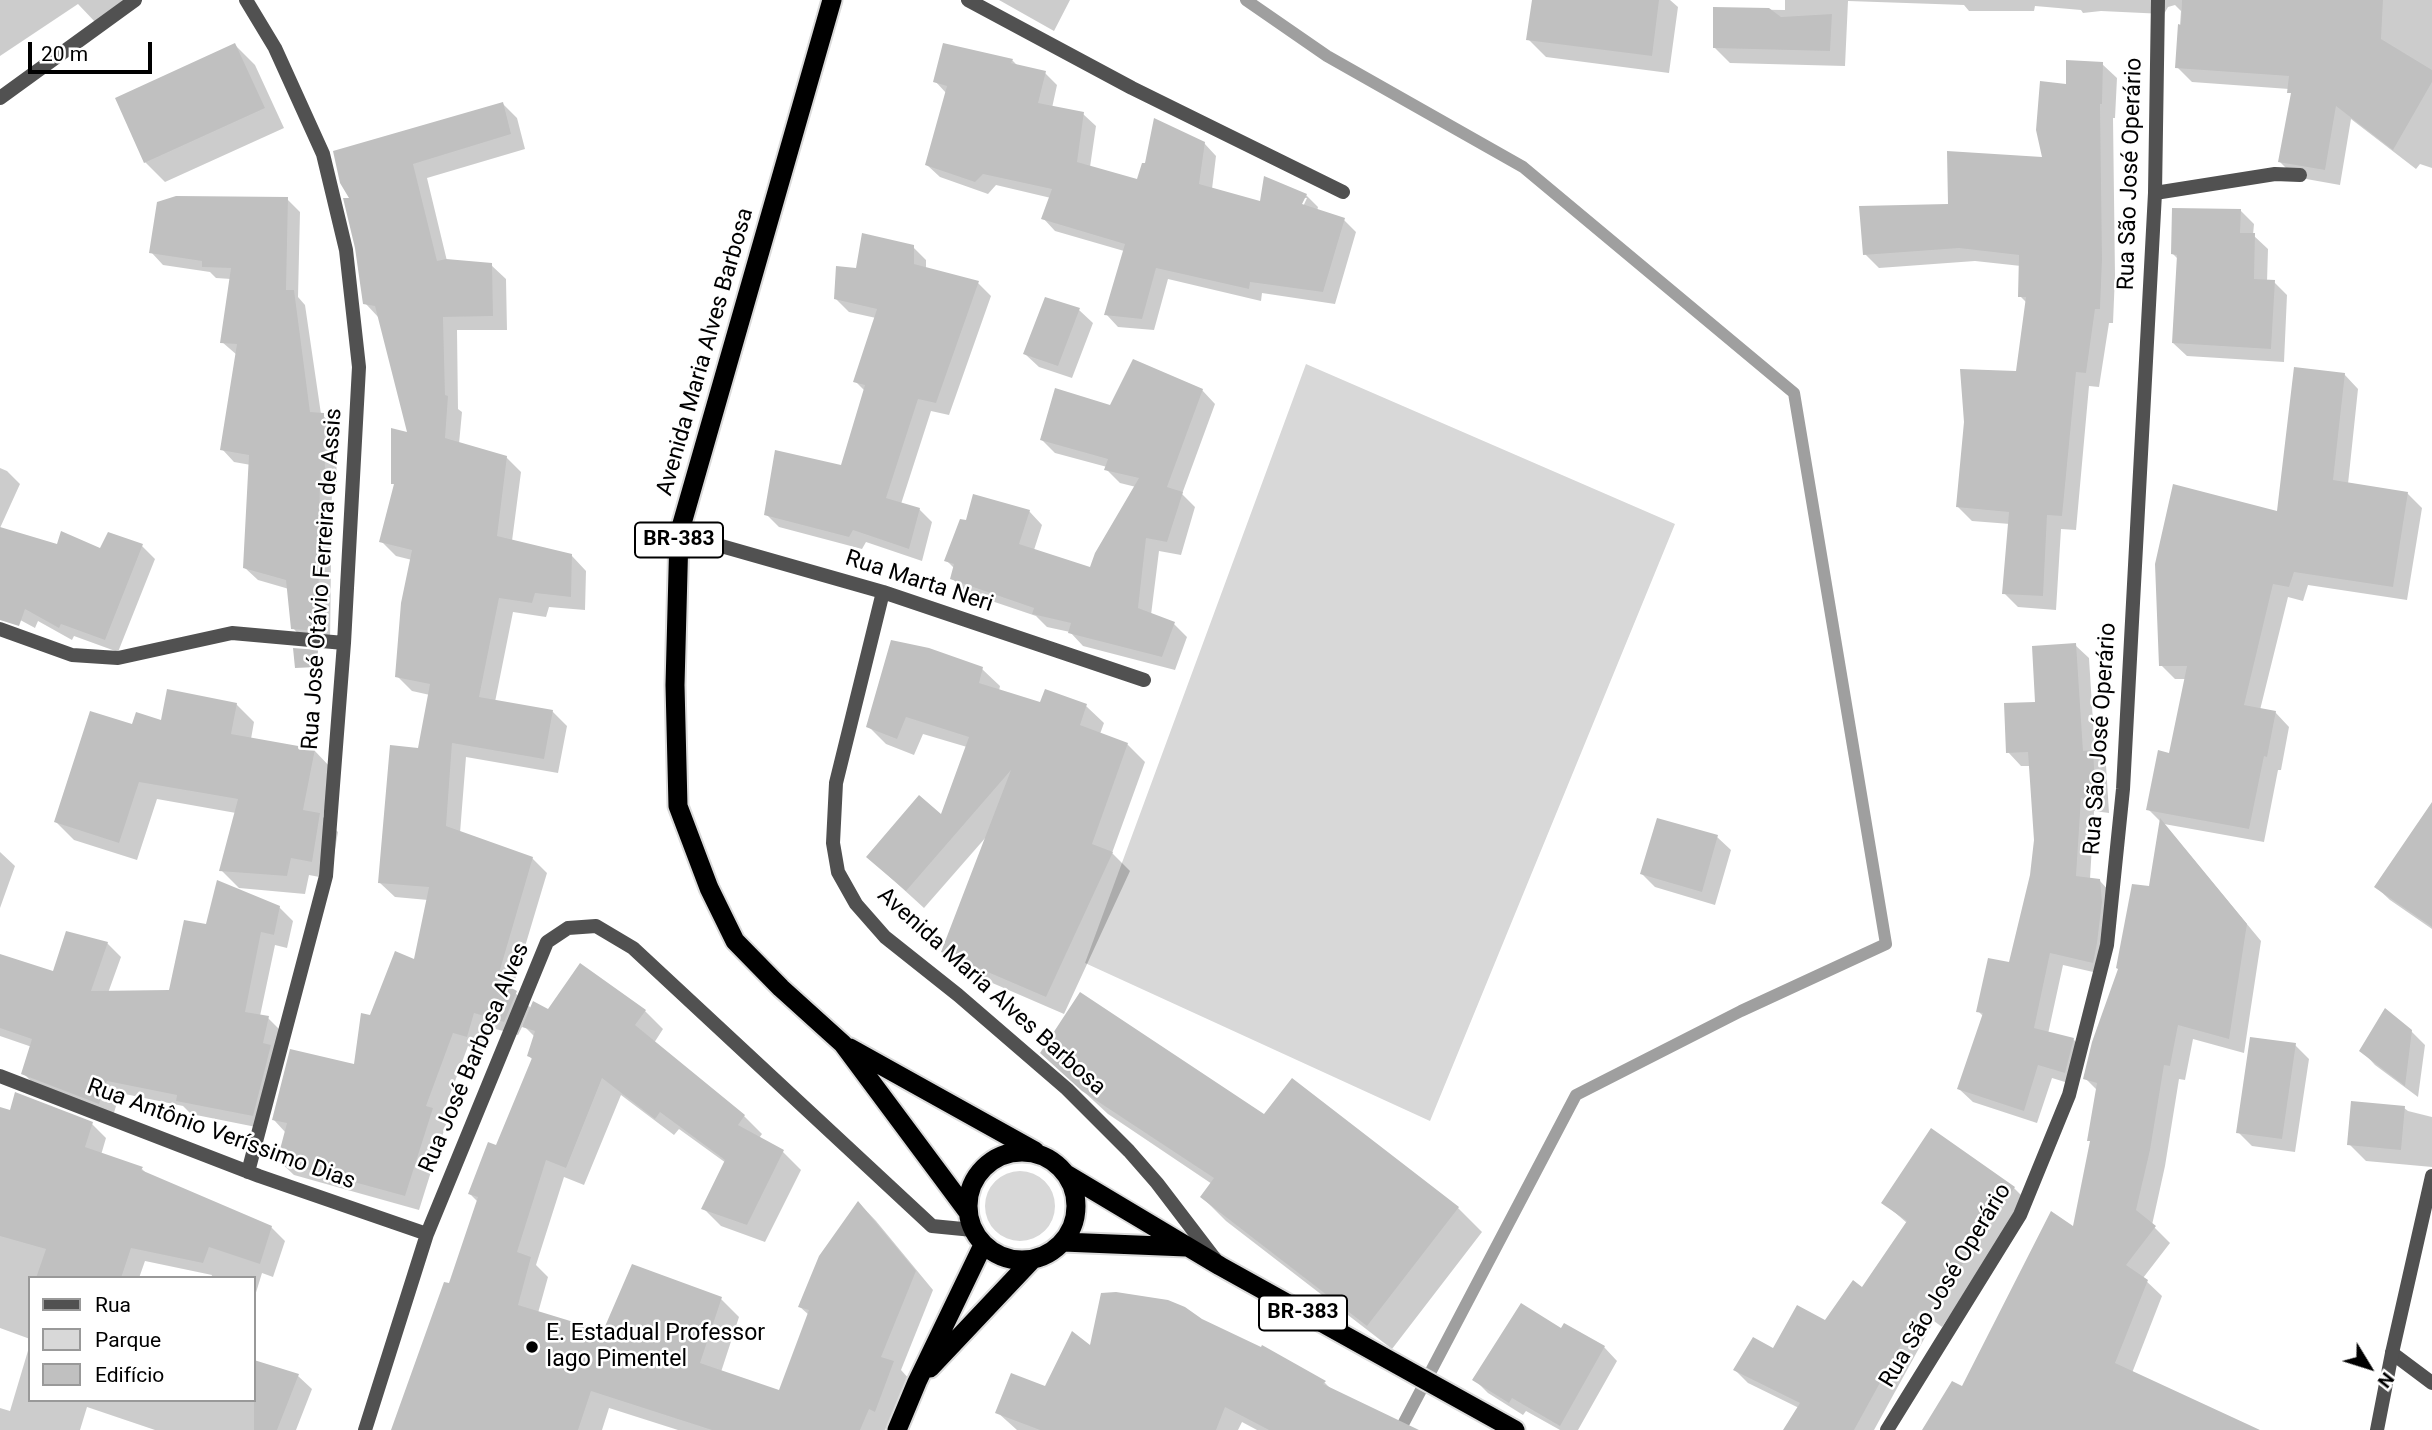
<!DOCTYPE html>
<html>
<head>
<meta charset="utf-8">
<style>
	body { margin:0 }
	#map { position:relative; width:2432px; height:1430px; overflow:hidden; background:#fff; font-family:Roboto,sans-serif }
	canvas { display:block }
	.legend { position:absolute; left:28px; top:1276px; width:228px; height:126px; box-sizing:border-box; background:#fff; border:2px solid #999; margin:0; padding:9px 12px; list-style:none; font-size:21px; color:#000 }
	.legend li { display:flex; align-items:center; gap:14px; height:35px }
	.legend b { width:35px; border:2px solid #999 }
	.north { position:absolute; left:2334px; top:1332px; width:70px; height:70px; -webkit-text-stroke:5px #fff; paint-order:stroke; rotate:128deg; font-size:19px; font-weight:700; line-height:28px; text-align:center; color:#000 }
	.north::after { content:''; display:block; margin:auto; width:24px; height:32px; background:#000; clip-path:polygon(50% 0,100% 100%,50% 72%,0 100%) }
	.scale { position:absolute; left:28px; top:42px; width:124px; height:32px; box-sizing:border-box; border:4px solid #000; border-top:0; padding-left:9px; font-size:21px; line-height:24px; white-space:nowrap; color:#000; -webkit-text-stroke:5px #fff; paint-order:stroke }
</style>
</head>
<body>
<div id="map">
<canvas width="2432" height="1430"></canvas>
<ul class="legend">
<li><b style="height:9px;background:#515151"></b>Rua</li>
<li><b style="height:19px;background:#d8d8d8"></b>Parque</li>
<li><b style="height:19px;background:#c0c0c0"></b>Edifício</li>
</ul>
<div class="north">N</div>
<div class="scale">20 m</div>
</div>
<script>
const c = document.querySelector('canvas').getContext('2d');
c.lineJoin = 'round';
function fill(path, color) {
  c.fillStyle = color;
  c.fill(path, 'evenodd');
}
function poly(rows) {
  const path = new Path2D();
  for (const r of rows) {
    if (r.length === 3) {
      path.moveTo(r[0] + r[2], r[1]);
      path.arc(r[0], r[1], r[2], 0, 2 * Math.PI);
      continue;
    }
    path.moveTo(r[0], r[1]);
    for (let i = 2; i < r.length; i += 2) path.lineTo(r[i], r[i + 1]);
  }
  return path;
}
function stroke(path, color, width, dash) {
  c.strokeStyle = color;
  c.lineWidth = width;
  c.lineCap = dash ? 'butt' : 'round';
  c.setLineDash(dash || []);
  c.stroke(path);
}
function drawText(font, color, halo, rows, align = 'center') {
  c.font = font + ' Roboto,sans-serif';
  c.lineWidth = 5;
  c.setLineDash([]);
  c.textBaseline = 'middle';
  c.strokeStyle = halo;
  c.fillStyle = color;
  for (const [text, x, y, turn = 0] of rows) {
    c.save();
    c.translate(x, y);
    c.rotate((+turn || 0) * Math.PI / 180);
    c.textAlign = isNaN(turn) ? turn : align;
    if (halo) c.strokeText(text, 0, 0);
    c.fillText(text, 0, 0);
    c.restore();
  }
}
fill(poly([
	[1306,364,1675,524,1430,1121,1085,963],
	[1020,1206,35]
]), '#d8d8d8');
fill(poly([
	[0,0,127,0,97,24,78,4,0,56],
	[999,0,1070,0,1054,31],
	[1534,0,1670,0,1678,7,1669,73,1546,57,1528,39],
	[1785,0,2432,0,2432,168,2420,164,2416,169,2351,119,2340,185,2295,177,2280,162,2292,95,2289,89,2192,82,2177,67,2181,11,2175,5,2168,7,2164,14,2101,11,2083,13,2081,10,2035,6,2034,11,1969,11,1964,5,1848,1,1845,66,1730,63,1715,48,1715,9,1785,10],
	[235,45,255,65,284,128,165,182,145,162],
	[1012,60,1019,67,1045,73,1057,85,1052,108,1083,114,1096,126,1090,167,1139,181,1204,143,1216,156,1212,189,1261,203,1306,195,1318,207,1317,211,1344,220,1356,232,1335,304,1262,293,1261,301,1168,279,1154,330,1118,327,1106,314,1124,251,1055,231,1043,218,1051,198,996,185,988,194,940,177,927,165,947,94,935,81],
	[1303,198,1307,198,1300,213],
	[2102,64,2117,78,2115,118,2113,118,2115,275,2113,323,2109,323,2099,387,2089,386,2076,530,2061,529,2056,610,2018,607,2004,593,2010,524,1972,521,1958,507,2017,373,2027,303,2020,296,2021,266,1975,261,1879,268,1865,254,1950,206,2044,159,2068,85],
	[503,104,517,118,525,149,427,178,447,261,491,265,506,279,507,330,457,330,458,409,462,412,459,444,506,457,521,472,512,541,572,556,586,571,585,610,549,607,546,617,513,612,495,702,552,711,567,726,558,773,466,757,460,833,532,858,547,873,512,990,532,1009,548,1011,645,1011,663,1029,654,1043,744,1116,762,1134,759,1138,783,1152,801,1170,765,1242,721,1226,703,1208,726,1163,679,1129,674,1135,621,1095,584,1185,564,1177,536,1265,548,1277,538,1313,604,1333,721,1299,739,1317,721,1372,780,1393,809,1315,800,1307,859,1203,876,1221,933,1290,901,1370,911,1381,893,1429,887,1426,885,1430,678,1430,609,1408,602,1430,393,1430,450,1285,478,1202,470,1194,497,1147,533,1060,529,1056,535,1037,523,1025,518,1035,488,1027,481,1051,468,1046,441,1119,446,1124,419,1210,294,1175,279,1161,286,1133,274,1120,355,1066,371,1017,416,962,428,900,395,897,380,883,420,749,430,695,412,691,397,676,412,560,396,556,381,541,395,486,393,483,410,434,380,319,365,303,352,200],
	[287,199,300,212,298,297,305,305,321,414,335,427,337,482,332,481,330,643,305,641,293,628,289,589,258,580,245,568,251,465,234,462,222,449,237,355,222,342,231,279,216,278,210,272,163,265,151,252],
	[2240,210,2254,224,2253,235,2268,249,2267,282,2274,282,2287,295,2284,362,2187,356,2173,343,2179,260,2173,254],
	[913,247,926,260,926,269,978,283,991,296,949,415,931,411,901,504,919,509,932,522,922,561,866,542,862,549,779,527,766,514,843,467,865,391,855,381,876,318,849,312,836,299,857,270],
	[1079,310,1093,323,1072,378,1039,367,1025,354],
	[2344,374,2358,389,2348,484,2407,493,2422,508,2407,600,2308,585,2303,601,2288,597,2260,710,2275,712,2289,727,2281,770,2278,770,2264,842,2164,824,2261,941,2244,1053,2193,1039,2185,1080,2179,1079,2165,1166,2152,1225,2170,1243,2143,1278,2162,1296,2132,1373,2234,1430,1924,1430,1962,1389,2074,1229,2091,1142,2097,1090,2085,1078,2151,888,2161,822,2148,809,2171,755,2186,679,2175,679,2161,665,2279,513],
	[1202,390,1215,404,1182,494,1195,507,1181,555,1159,551,1151,615,1174,624,1187,637,1175,670,1083,646,1070,632,1047,627,1036,616,965,592,952,578,954,568,946,560,1029,511,1042,525,1034,550,1092,569,1136,487,1120,483,1106,469,1107,467,1055,453,1042,440,1111,407],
	[0,468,7,471,20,484,0,528,58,546,101,551,142,546,155,559,118,652,74,636,72,640,38,621,35,628,0,609],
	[2075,645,2089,658,2095,754,2106,765,2109,813,2094,811,2090,879,2100,881,2113,895,2106,975,2063,965,2048,1034,2073,1039,2086,1053,2078,1086,2052,1078,2037,1123,1973,1102,1959,1089,1984,1017,1978,1011,2010,964,2032,875,2035,840,2031,766,2021,766,2008,752],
	[982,669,1000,686,999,691,1041,704,1086,706,1104,723,1100,734,1127,744,1145,762,1112,853,1130,871,1064,1014,960,969,943,951,987,836,924,908,868,857,942,817,967,747,923,734,914,755,886,744,868,726],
	[236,704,254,722,251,739,314,750,332,769,323,817,338,832,330,879,309,875,305,894,239,888,221,870,236,813,157,799,137,860,74,840,56,822,133,727,163,722],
	[2432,805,2432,929,2390,900,2376,887],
	[1717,837,1731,850,1715,905,1655,887,1642,874],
	[0,852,15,866,0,908],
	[279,907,293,921,287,948,275,945,260,1016,268,1018,281,1031,266,1129,191,1114,183,1106,120,1093,113,1116,37,1087,23,1073,32,1047,0,1036,0,956,54,974,107,943,121,957,108,993,171,992,207,926],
	[2411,1031,2425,1045,2418,1097,2375,1065,2362,1051],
	[2295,1045,2309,1059,2295,1152,2252,1146,2238,1132],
	[1042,1053,1264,1117,1458,1208,1482,1232,1392,1349,1226,1221,1202,1197,1212,1184,1108,1114],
	[16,1095,92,1124,106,1138,101,1155,142,1169,146,1173,271,1227,285,1241,273,1277,262,1273,254,1299,254,1278,211,1278,212,1275,145,1261,139,1278,30,1278,30,1339,0,1328,0,1109,11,1113],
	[2404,1108,2408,1111,2432,1117,2432,1167,2366,1161,2349,1144],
	[2014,1188,2027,1201,1942,1327,1934,1321,1874,1430,1785,1430,1799,1408,1748,1383,1735,1370,1825,1322,1863,1289,1907,1223,1884,1203],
	[1201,1321,1262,1349,1263,1348,1325,1383,1333,1391,1405,1430,1257,1430,1242,1422,1238,1430,1017,1430,997,1412,1046,1388,1091,1348],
	[1562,1330,1604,1347,1617,1361,1578,1430,1560,1430,1526,1411,1523,1415,1488,1393,1475,1380],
	[30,1344,30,1400,254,1400,254,1362,298,1376,312,1389,296,1430,155,1430,87,1407,80,1430,0,1430,0,1408,10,1411]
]), '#0003');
stroke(poly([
	[1246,0,1327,56,1523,167,1794,393,1886,944,1741,1011,1576,1095,1400,1430]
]), '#9f9f9f', 12);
fill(poly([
	[1532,0,1659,0,1652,56,1526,40],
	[2182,0,2383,0,2381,39,2432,70,2432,82,2393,150,2336,106,2325,170,2278,162,2291,93,2287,93,2289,76,2175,68,2178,24,2181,25],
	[1713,7,1769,8,1781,17,1832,14,1830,51,1713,48],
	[235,43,265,108,144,163,115,98],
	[943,43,1013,59,1011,63,1046,71,1038,103,1084,112,1077,162,1137,179,1142,163,1145,163,1154,118,1205,142,1199,184,1260,201,1264,176,1307,194,1302,204,1345,218,1323,292,1250,282,1249,289,1156,268,1142,319,1104,315,1125,244,1041,219,1052,189,983,174,975,182,925,165,947,86,933,82],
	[2066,60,2103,62,2102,104,2100,104,2102,259,2100,309,2095,309,2086,373,2076,372,2062,516,2047,515,2043,596,2002,594,2009,512,1956,507,1964,422,1960,369,2016,371,2026,297,2018,297,2019,255,1959,248,1863,255,1859,206,1948,204,1947,151,2042,157,2036,130,2040,81,2066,84],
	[503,102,511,134,413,164,437,261,446,259,492,263,493,316,443,317,445,395,448,396,445,438,507,456,497,536,572,554,571,597,535,593,532,603,499,598,479,697,553,710,544,759,452,743,446,826,533,857,497,980,517,991,504,1022,474,1013,467,1037,453,1033,426,1106,433,1108,405,1196,277,1161,287,1123,272,1120,290,1049,354,1064,361,1013,370,1015,395,951,414,959,429,887,378,883,390,745,418,748,430,684,395,677,401,603,412,550,379,542,394,484,391,484,391,428,407,432,375,306,363,304,355,248,343,198,349,198,340,183,333,151],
	[176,196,288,197,286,290,294,290,310,412,324,413,325,470,320,470,318,631,291,629,286,580,243,568,249,455,220,450,237,344,220,343,231,268,202,267,202,261,149,253,157,202],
	[2172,208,2241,209,2240,233,2255,233,2254,279,2275,280,2271,349,2172,343,2177,255,2171,254],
	[862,233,914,245,914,264,979,281,936,403,918,399,886,498,920,508,909,549,853,530,849,537,764,515,775,450,841,465,865,385,853,382,877,309,834,299,836,266,856,268],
	[1045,297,1080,308,1058,366,1023,354],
	[1133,359,1203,389,1167,487,1183,492,1167,542,1146,538,1138,608,1175,622,1162,657,1068,633,1071,623,1032,614,1034,608,950,579,954,564,944,561,960,519,966,520,973,494,1030,510,1019,544,1090,567,1095,553,1139,478,1104,470,1108,459,1040,440,1055,388,1110,405],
	[2294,367,2345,373,2333,480,2408,492,2393,587,2294,572,2289,587,2273,584,2244,705,2276,711,2267,757,2264,756,2249,829,2146,810,2158,750,2169,753,2187,666,2159,666,2155,564,2173,484,2277,511],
	[0,527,57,544,61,531,100,548,108,532,143,544,105,640,61,624,59,628,25,609,19,626,0,620],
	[891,640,929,648,983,667,979,683,1040,702,1045,689,1087,704,1080,725,1128,743,1092,844,1113,852,1046,997,941,952,1011,770,906,891,866,857,919,795,941,814,969,737,906,717,897,739,866,727],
	[2076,643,2083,751,2093,750,2096,801,2081,798,2076,876,2100,879,2102,902,2097,943,2093,963,2050,953,2034,1028,2074,1038,2065,1073,2038,1065,2024,1111,1957,1089,1983,1013,1976,1012,1988,958,2009,962,2030,875,2034,840,2028,752,2006,753,2004,703,2035,702,2032,646],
	[293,648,318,650,317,667,295,668],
	[167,689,237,703,231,734,315,749,303,810,320,813,312,862,291,858,287,876,219,871,238,799,139,782,119,843,54,822,90,711,132,724,136,712,161,720],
	[2432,802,2432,927,2374,887],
	[1657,818,1718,835,1702,892,1640,874],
	[2160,818,2247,924,2229,1039,2178,1025,2170,1066,2164,1065,2150,1150,2136,1210,2156,1226,2126,1265,2148,1280,2115,1363,2260,1430,1922,1430,1952,1381,1962,1386,2051,1211,2073,1226,2090,1141,2087,1141,2097,1083,2083,1079,2092,1042,2118,969,2116,968,2132,884,2149,886],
	[217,880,280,906,274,935,261,932,245,1012,269,1016,263,1043,271,1045,253,1116,176,1101,177,1095,107,1081,99,1104,21,1074,32,1039,0,1028,0,954,53,971,66,931,108,942,91,991,169,990,184,920,206,924],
	[580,963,646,1010,635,1025,745,1115,738,1125,784,1150,747,1225,701,1209,725,1160,660,1112,655,1119,602,1078,566,1168,546,1160,517,1252,531,1257,518,1305,603,1331,632,1264,722,1297,700,1363,779,1390,809,1310,798,1307,819,1256,858,1201,916,1271,881,1357,894,1361,875,1412,869,1409,860,1430,712,1430,591,1391,578,1430,391,1430,444,1282,449,1283,478,1197,468,1194,488,1142,496,1145,532,1058,527,1056,535,1031,522,1027,533,1001,548,1009],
	[1080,992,1264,1114,1292,1078,1459,1207,1367,1326,1200,1197,1214,1178,1082,1091,1040,1053],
	[2385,1008,2412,1030,2405,1086,2359,1051],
	[2250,1037,2296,1043,2282,1139,2236,1133],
	[15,1092,93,1122,85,1147,143,1167,141,1170,272,1226,260,1264,209,1247,203,1263,131,1248,121,1278,36,1278,46,1249,0,1236,0,1107,10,1110],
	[2351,1101,2405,1106,2401,1150,2347,1145],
	[1931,1128,2015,1187,1928,1315,1920,1310,1854,1430,1783,1430,1800,1403,1733,1370,1753,1337,1773,1348,1797,1305,1825,1320,1853,1280,1862,1287,1907,1221,1881,1203],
	[1116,1292,1168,1300,1185,1307,1202,1319,1261,1347,1262,1345,1326,1381,1323,1384,1419,1430,1269,1430,1225,1407,1216,1430,1040,1430,995,1413,1011,1373,1045,1386,1072,1331,1090,1345,1101,1293],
	[1521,1303,1561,1328,1564,1323,1605,1346,1560,1426,1512,1398,1509,1403,1472,1380],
	[254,1360,299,1374,277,1430,254,1430]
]), '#c0c0c0');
const trunk = poly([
	[832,0,679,534,675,685,678,806,709,888,735,941,781,988,843,1044,968,1212],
	[850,1048,1035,1151],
	[1022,1206,54],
	[1066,1174,1220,1266,1515,1430],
	[1063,1242,1186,1247],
	[930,1368,1032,1260],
	[897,1430,917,1382,983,1245]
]);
stroke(trunk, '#dbdbdb', 23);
stroke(poly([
	[2392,1353,2432,1383]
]), '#515151', 14);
stroke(poly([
	[246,0,275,48,323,154,346,250,359,367,344,643,326,876,248,1172],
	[968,0,1132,88,1343,192],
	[0,98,135,0],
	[2155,193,2275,174,2300,175],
	[679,534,883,592,1144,680],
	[883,592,836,783,833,843,838,872,856,904,885,937,958,995,1067,1089,1129,1151,1157,1183,1215,1259],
	[0,629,72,655,118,658,232,633,344,643],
	[0,1076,259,1176,427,1234],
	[365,1430,427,1234,547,942,568,928,596,926,633,948,932,1226,973,1230],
	[2377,1430,2392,1353,2432,1176]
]), '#515151', 14);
stroke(poly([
	[1887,1430,2020,1215,2069,1095,2107,945,2123,789,2155,193,2158,0]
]), '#515151', 14);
stroke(trunk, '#000', 19);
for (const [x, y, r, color] of [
	[532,1347,7,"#000"]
]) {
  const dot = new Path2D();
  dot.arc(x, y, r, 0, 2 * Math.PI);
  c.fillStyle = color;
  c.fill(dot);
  stroke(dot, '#fff', 2.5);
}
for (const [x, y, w] of [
	[679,540,88],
	[1303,1313,88]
]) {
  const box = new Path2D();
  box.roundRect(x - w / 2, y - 17.5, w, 35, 5);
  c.fillStyle = '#fff';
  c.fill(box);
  stroke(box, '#000', 2);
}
drawText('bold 21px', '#000', null, [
	["BR-383",679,540],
	["BR-383",1303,1313]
]);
drawText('23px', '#000', '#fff', [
	["Rua São José Operário",2131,174,-88],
	["Avenida Maria Alves Barbosa",706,352,-74],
	["Rua José Otávio Ferreira de Assis",323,579,-86],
	["Rua Marta Neri",919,582,18],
	["Rua São José Operário",2101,739,-86],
	["Avenida Maria Alves Barbosa",991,992,42],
	["Rua José Barbosa Alves",475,1058,-67],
	["Rua Antônio Veríssimo Dias",221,1135,20],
	["Rua São José Operário",1946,1286,-59]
]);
drawText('23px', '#000', '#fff', [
	["E. Estadual Professor",546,1334],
	["Iago Pimentel",546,1360]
], 'left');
</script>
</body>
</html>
